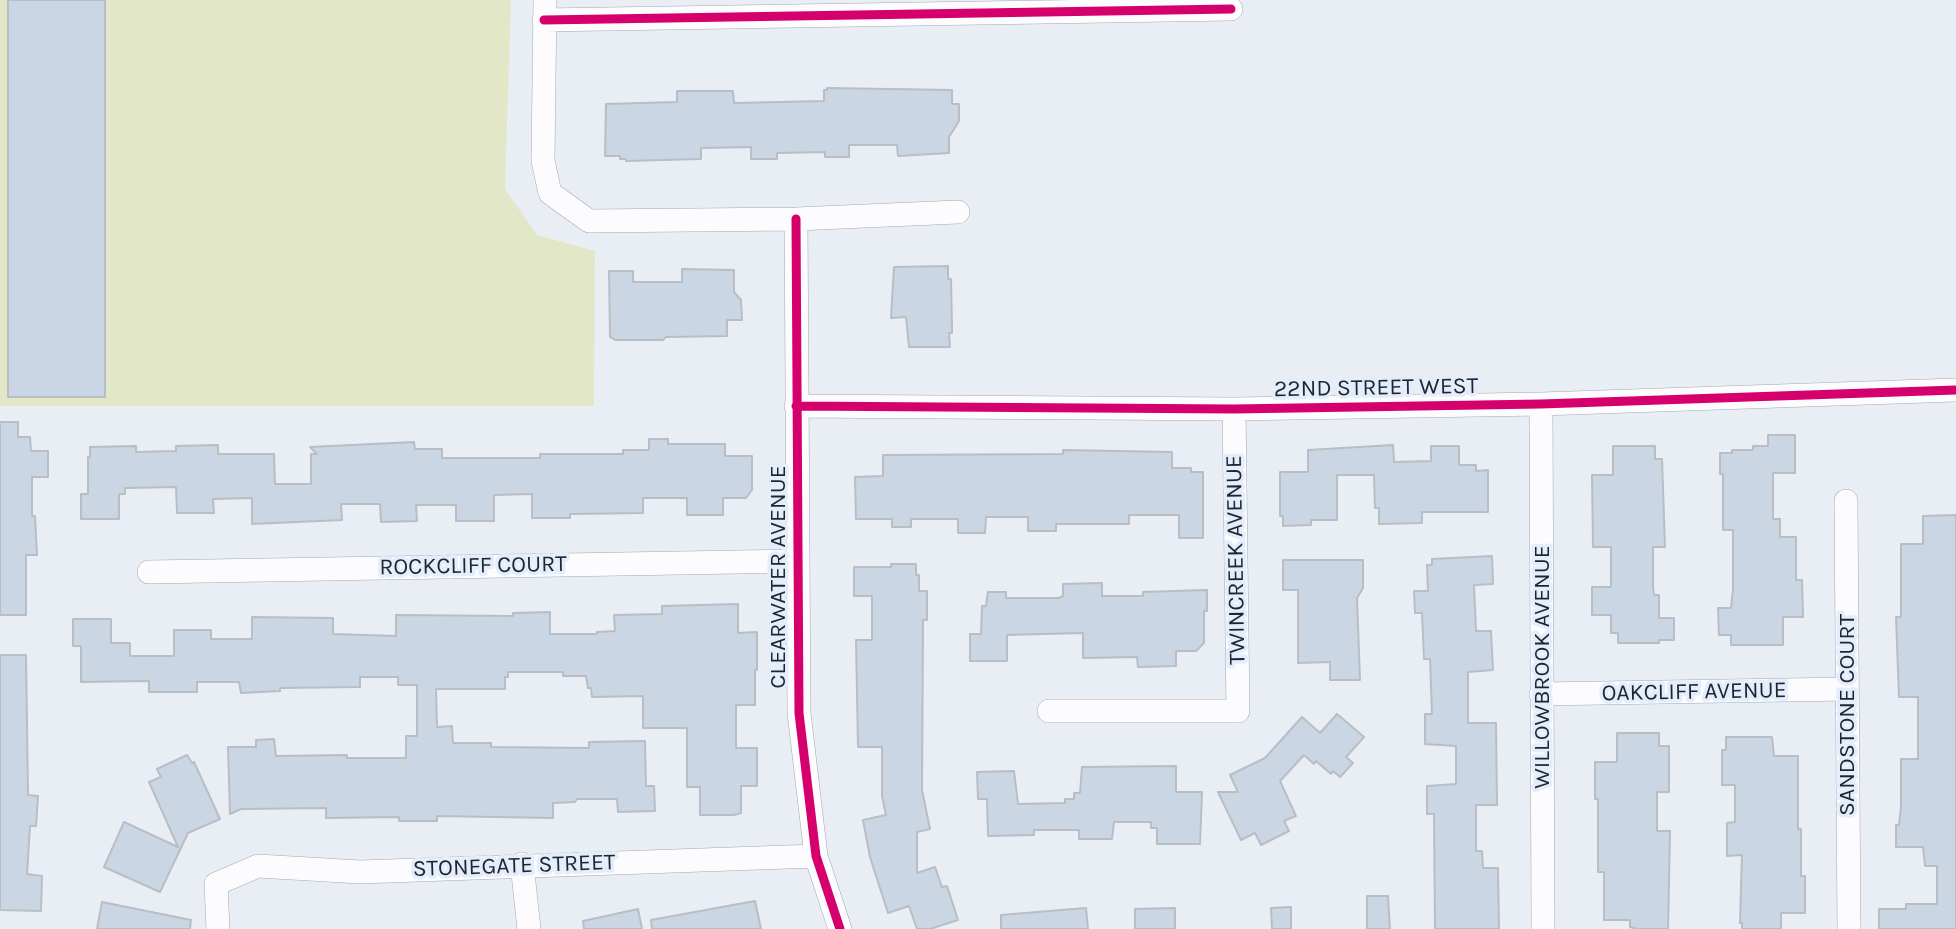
<!DOCTYPE html>
<html>
<head>
<meta charset="utf-8">
<style>
	body { margin:0 }
	canvas { display:block; background:#e9eef5 }
</style>
</head>
<body>
<canvas width="1956" height="929"></canvas>
<script>
const c = document.querySelector('canvas').getContext('2d');
c.lineJoin = 'round';
function fill(path, color) {
  c.fillStyle = color;
  c.fill(path, 'evenodd');
}
function poly(rows) {
  const path = new Path2D();
  for (const r of rows) {
    path.moveTo(r[0], r[1]);
    for (let i = 2; i < r.length; i += 2) path.lineTo(r[i], r[i + 1]);
  }
  return path;
}
function stroke(path, color, width, dash) {
  c.strokeStyle = color;
  c.lineWidth = width;
  c.lineCap = dash ? 'butt' : 'round';
  c.setLineDash(dash || []);
  c.stroke(path);
}
function drawText(font, color, halo, rows, align = 'center') {
  c.font = font + ' Karla,sans-serif';
  c.lineWidth = 7;
  c.setLineDash([]);
  c.textBaseline = 'middle';
  c.strokeStyle = halo;
  c.fillStyle = color;
  for (const [text, x, y, turn = 0] of rows) {
    c.save();
    c.translate(x, y);
    c.rotate((+turn || 0) * Math.PI / 180);
    c.textAlign = isNaN(turn) ? turn : align;
    if (halo) c.strokeText(text, 0, 0);
    c.fillText(text, 0, 0);
    c.restore();
  }
}
fill(poly([
	[0,0,511,0,505,189,537,235,595,251,594,406,0,406]
]), '#e2e7c8');
const building = poly([
	[8,0,105,0,105,397,8,397,8,0],
	[827,88,952,90,952,104,959,104,959,121,949,137,949,153,898,156,897,145,849,145,849,157,825,157,825,152,777,153,777,159,751,159,751,147,701,148,701,159,626,161,626,159,620,159,620,156,605,156,606,104,677,102,677,91,733,91,734,103,824,101,824,90,827,90,827,88],
	[948,266,948,279,951,279,952,326,952,333,949,333,950,347,909,347,906,317,891,318,894,267,948,266],
	[682,269,734,270,734,292,741,300,742,320,727,320,727,336,666,337,663,340,615,340,610,337,609,271,633,271,633,282,682,282,682,269],
	[0,422,18,422,18,437,30,437,31,451,48,451,48,477,32,477,32,516,35,516,37,555,26,555,26,615,0,615,0,422],
	[1768,435,1795,435,1795,473,1773,473,1773,519,1780,519,1780,537,1796,537,1796,580,1802,580,1803,617,1783,617,1783,645,1731,645,1731,635,1719,635,1718,608,1731,608,1733,589,1733,530,1723,530,1723,474,1720,474,1720,453,1732,453,1732,450,1753,450,1753,446,1768,446,1768,435],
	[649,439,668,439,668,444,725,444,725,456,752,456,752,490,746,498,723,498,723,515,687,515,687,498,643,498,643,513,570,514,570,518,532,518,532,494,494,495,494,521,456,521,456,505,416,505,417,521,381,522,380,504,341,504,342,520,252,524,252,498,213,499,214,513,177,513,176,487,125,488,125,494,119,494,119,519,81,519,81,494,88,494,88,457,90,457,90,447,136,446,136,452,176,451,176,446,218,445,218,454,274,454,275,484,311,484,311,454,317,454,310,447,414,442,415,449,442,449,442,458,540,458,540,454,623,454,623,450,649,450,649,439],
	[1393,445,1394,462,1431,461,1431,446,1459,446,1459,465,1476,465,1476,471,1488,470,1488,512,1422,512,1422,523,1379,524,1379,508,1375,508,1374,475,1337,475,1337,520,1311,520,1311,525,1283,526,1283,516,1280,516,1280,472,1308,472,1308,450,1393,445],
	[1613,446,1655,446,1655,459,1662,459,1665,547,1653,547,1653,587,1654,595,1659,595,1659,618,1674,618,1674,640,1659,640,1659,643,1618,643,1618,633,1611,633,1611,615,1592,615,1592,587,1611,587,1611,547,1593,547,1592,475,1613,475,1613,446],
	[1063,450,1172,452,1172,468,1191,468,1191,472,1203,472,1203,538,1179,538,1179,515,1129,515,1129,524,1056,524,1056,531,1028,531,1028,517,986,517,985,533,958,533,958,519,911,519,911,527,892,527,892,519,856,519,855,477,883,476,883,455,1063,454,1063,450],
	[1956,515,1956,929,1879,929,1879,909,1906,909,1906,904,1937,904,1937,866,1925,866,1923,847,1896,847,1896,825,1899,825,1901,807,1901,759,1918,759,1918,697,1899,697,1896,617,1901,617,1901,544,1923,544,1923,516,1956,515],
	[1492,556,1493,584,1474,585,1476,631,1491,631,1493,670,1468,672,1468,723,1496,723,1497,805,1476,805,1476,851,1482,851,1483,868,1498,868,1499,929,1435,929,1434,814,1427,814,1427,786,1456,784,1456,746,1425,744,1425,714,1432,714,1430,659,1424,659,1422,613,1415,613,1414,591,1428,591,1427,565,1432,565,1432,559,1492,556],
	[1283,560,1363,560,1363,588,1357,598,1360,680,1330,680,1330,662,1298,663,1298,590,1283,590,1283,560],
	[891,564,916,564,916,575,919,575,919,591,927,591,927,620,923,620,922,790,930,829,917,832,917,873,935,867,942,887,947,886,958,920,930,929,917,929,909,906,888,913,870,857,863,820,886,815,882,796,882,747,858,747,856,640,872,640,872,596,854,596,854,567,891,567,891,564],
	[1102,583,1102,596,1143,596,1143,592,1207,590,1207,611,1204,611,1204,643,1196,651,1176,651,1176,666,1138,667,1137,657,1083,658,1083,633,1007,635,1007,661,970,661,970,634,981,634,982,606,986,606,988,592,1006,592,1006,598,1059,598,1063,596,1063,584,1102,583],
	[738,604,738,633,757,632,757,670,755,670,755,705,736,705,736,748,757,748,757,786,741,786,741,813,734,815,700,815,700,787,687,787,687,728,643,728,643,696,592,697,591,688,588,688,586,676,563,676,563,672,508,672,508,677,505,677,505,689,436,689,437,727,452,726,453,743,491,743,491,747,589,748,589,742,645,741,646,786,654,786,655,811,618,812,617,799,577,799,575,802,553,803,553,818,437,816,437,821,399,821,399,817,326,818,326,808,241,809,230,814,228,747,256,747,256,740,274,739,276,756,347,755,347,758,406,758,406,736,417,736,417,685,398,685,398,677,360,677,360,687,280,688,280,691,241,693,239,682,197,682,197,692,149,692,149,681,81,682,81,646,73,646,73,619,111,619,111,643,130,643,130,656,174,656,174,630,211,630,211,639,252,639,252,617,333,618,333,634,396,636,396,615,513,616,513,613,550,612,550,634,597,634,597,632,615,631,614,615,662,614,662,606,738,604],
	[0,655,26,655,28,795,38,796,36,826,30,826,27,874,42,876,41,911,0,910,0,655],
	[1337,714,1364,737,1346,757,1353,763,1340,777,1333,771,1331,774,1316,761,1314,764,1304,755,1280,781,1296,816,1284,821,1289,831,1261,845,1255,833,1241,840,1218,792,1238,792,1230,775,1265,758,1302,717,1320,733,1337,714],
	[1617,733,1659,733,1659,746,1669,746,1669,792,1657,792,1657,831,1670,831,1668,929,1638,929,1630,927,1630,920,1604,920,1604,872,1598,872,1598,799,1595,799,1595,762,1617,762,1617,733],
	[1726,737,1772,737,1774,756,1798,756,1798,829,1801,829,1801,876,1805,876,1805,913,1781,913,1781,929,1742,929,1742,923,1740,923,1742,855,1727,856,1727,823,1735,822,1735,785,1722,785,1722,750,1726,750,1726,737],
	[187,755,192,763,194,762,220,819,188,833,160,892,104,867,124,822,178,847,149,782,161,777,157,769,187,755],
	[1176,766,1176,792,1202,792,1200,844,1157,844,1157,828,1151,828,1151,822,1114,822,1112,839,1079,839,1079,830,1034,830,1034,835,988,836,987,799,978,799,977,772,1014,771,1018,804,1065,803,1065,799,1074,799,1074,793,1080,793,1082,767,1176,766],
	[1367,896,1388,896,1390,929,1367,929,1367,896],
	[755,901,761,929,652,929,651,920,755,901],
	[102,902,191,920,190,929,97,929,102,902],
	[1291,907,1291,929,1272,929,1271,908,1291,907],
	[1086,908,1088,929,1001,929,1001,915,1086,908],
	[1175,908,1175,929,1135,929,1135,909,1175,908],
	[638,909,642,929,584,929,583,921,638,909]
]);
fill(building, '#cbd6e5');
stroke(building, '#b9bec5', 2);
const street = poly([
	[545,0,543,161,550,193,589,221,796,219,958,212],
	[544,20,1231,9],
	[796,219,799,713,816,856,840,929],
	[1541,404,1543,929],
	[796,406,1234,409,1541,404,1956,390],
	[1846,501,1849,929],
	[149,572,798,561],
	[1541,694,1847,689],
	[1049,711,1238,711,1234,409],
	[522,864,529,929],
	[218,929,216,884,258,866,360,872,816,856]
]);
stroke(street, '#a3a8af', 24);
stroke(street, '#fcfcfe', 23);
stroke(poly([
	[544,20,1231,9],
	[796,219,799,713,816,856,840,929],
	[796,406,1234,409,1541,404,1956,390]
]), '#d6006c', 9);
drawText('23px', '#1f252d', '#e3edfb', [
	["22ND STREET WEST",1376,388,-1],
	["TWINCREEK AVENUE",1236,560,-91],
	["ROCKCLIFF COURT",473,566,-1],
	["CLEARWATER AVENUE",778,577,-90],
	["WILLOWBROOK AVENUE",1542,667,-90],
	["OAKCLIFF AVENUE",1694,692,-1],
	["SANDSTONE COURT",1847,715,-90],
	["STONEGATE STREET",514,866,-2]
]);
</script>
</body>
</html>
